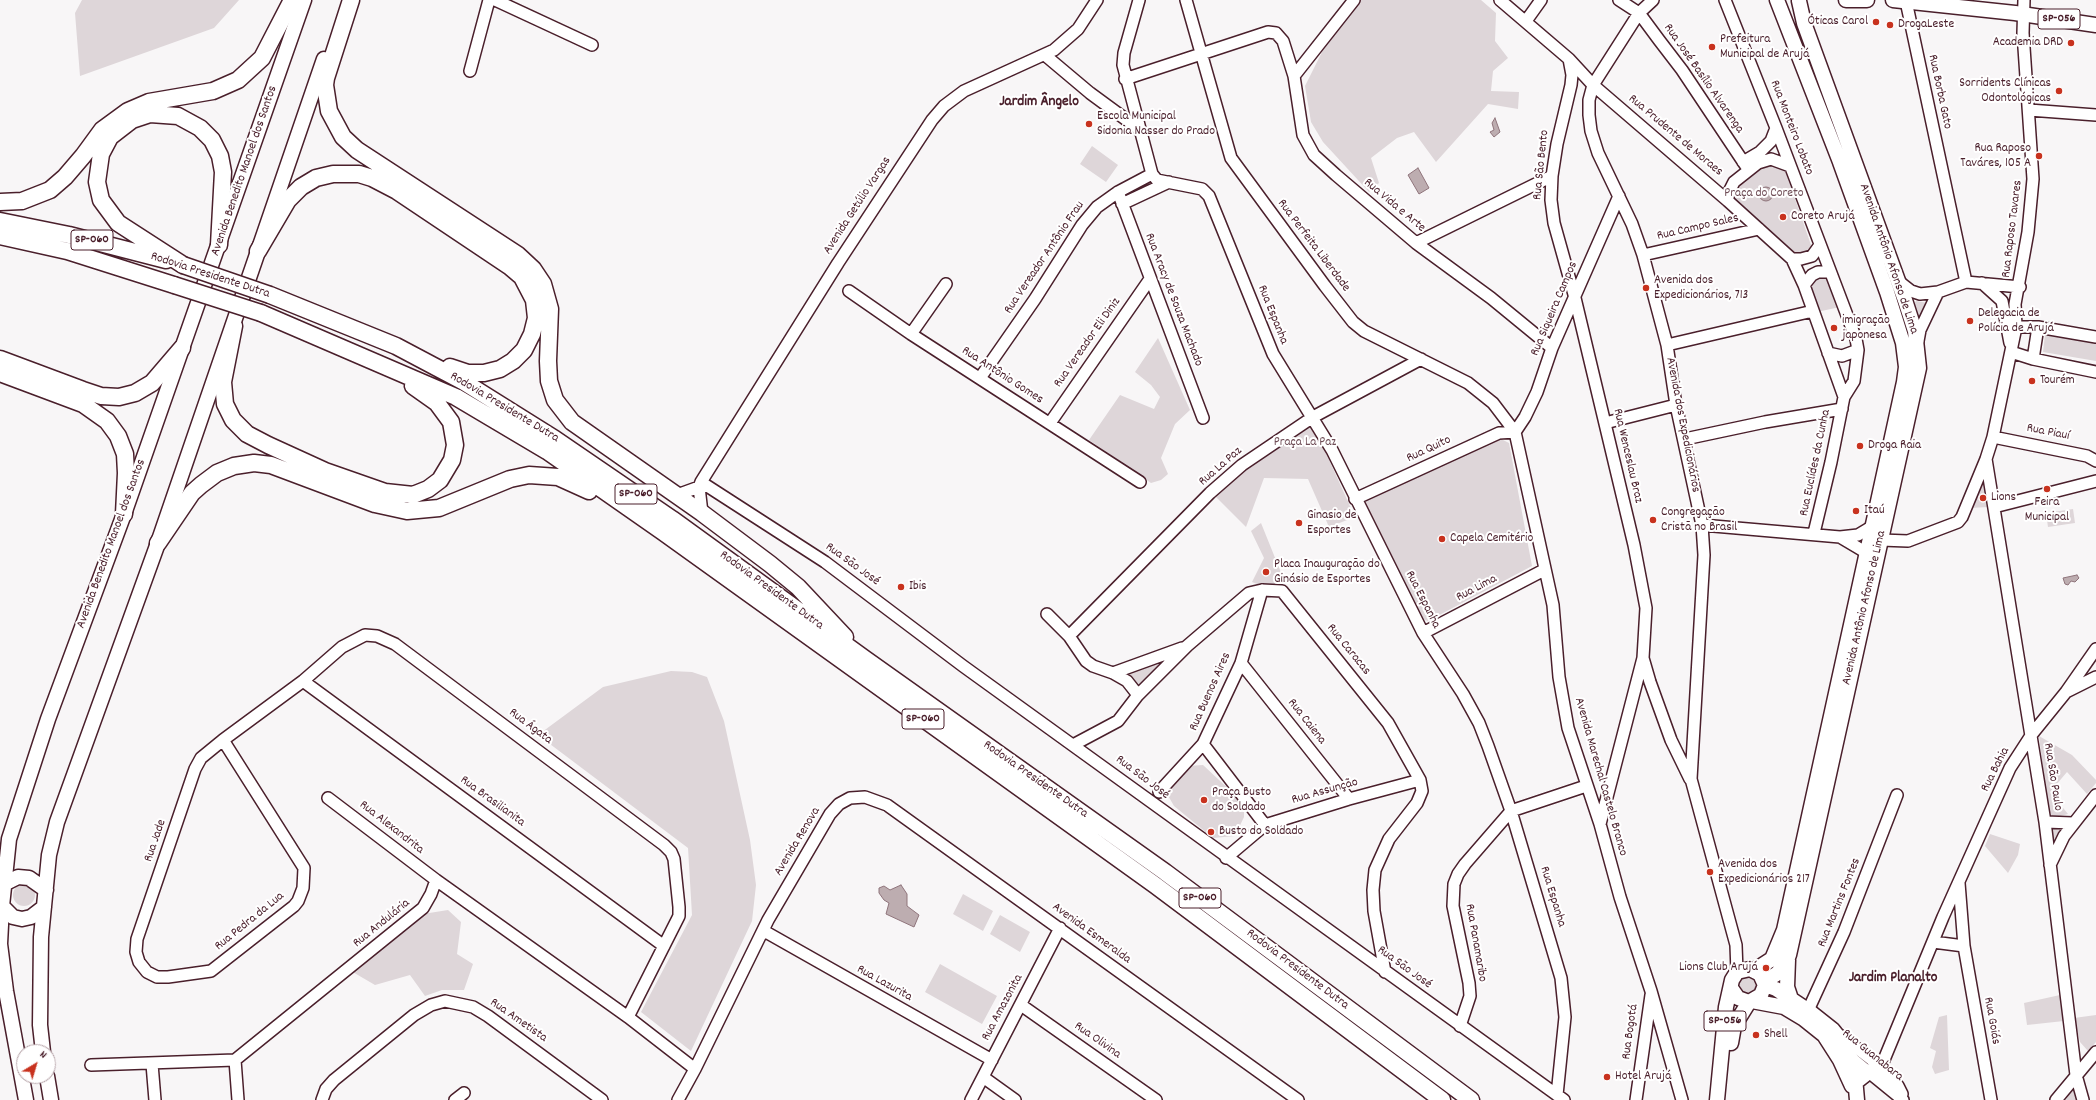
<!DOCTYPE html>
<html>
<head>
<meta charset="utf-8">
<style>
	body { margin:0 }
	#map { position:relative; width:2096px; height:1100px; overflow:hidden; background:#f8f6f7; font-family:Dekko,sans-serif }
	canvas { display:block }
	.north { position:absolute; left:16px; top:1044px; width:40px; height:40px; box-sizing:border-box; background:#fff; border:1px solid #b7a5aa; border-radius:50%; rotate:38deg; font-size:11px; font-weight:700; line-height:16px; text-align:center; color:#4a1f2b }
	.north::after { content:''; display:block; margin:auto; width:14px; height:18px; background:#c8321e; clip-path:polygon(50% 0,100% 100%,50% 72%,0 100%) }
</style>
</head>
<body>
<div id="map">
<canvas width="2096" height="1100"></canvas>
<div class="north">N</div>
</div>
<script>
const c = document.querySelector('canvas').getContext('2d');
c.lineJoin = 'round';
function fill(path, color) {
  c.fillStyle = color;
  c.fill(path, 'evenodd');
}
function poly(rows) {
  const path = new Path2D();
  for (const r of rows) {
    if (r.length === 3) {
      path.moveTo(r[0] + r[2], r[1]);
      path.arc(r[0], r[1], r[2], 0, 2 * Math.PI);
      continue;
    }
    path.moveTo(r[0], r[1]);
    for (let i = 2; i < r.length; i += 2) path.lineTo(r[i], r[i + 1]);
  }
  return path;
}
function stroke(path, color, width, dash) {
  c.strokeStyle = color;
  c.lineWidth = width;
  c.lineCap = dash ? 'butt' : 'round';
  c.setLineDash(dash || []);
  c.stroke(path);
}
function drawText(font, color, halo, rows, align = 'center') {
  c.font = font + ' Dekko,sans-serif';
  c.lineWidth = 4;
  c.setLineDash([]);
  c.textBaseline = 'middle';
  c.strokeStyle = halo;
  c.fillStyle = color;
  for (const [text, x, y, turn = 0] of rows) {
    c.save();
    c.translate(x, y);
    c.rotate((+turn || 0) * Math.PI / 180);
    c.textAlign = isNaN(turn) ? turn : align;
    if (halo) c.strokeText(text, 0, 0);
    c.fillText(text, 0, 0);
    c.restore();
  }
}
fill(poly([
	[82,0,239,0,214,28,80,76,75,13],
	[1359,0,1481,0,1496,13,1495,41,1508,58,1493,71,1491,91,1519,92,1518,109,1488,104,1436,162,1414,132,1397,138,1371,158,1379,183,1369,192,1323,142,1311,122,1305,86,1323,50],
	[1092,146,1118,165,1106,182,1080,164],
	[1769,163,1782,167,1785,170,1811,245,1810,252,1795,255,1732,197,1741,179],
	[1828,275,1840,307,1817,312,1809,287,1812,279],
	[1916,301,1928,303,1922,324,1909,310],
	[2045,335,2096,343,2096,361,2043,352],
	[1158,338,1190,410,1175,424,1161,458,1168,474,1161,480,1151,483,1089,440,1120,395,1154,409,1160,397,1151,385,1135,372],
	[1310,418,1322,438,1330,462,1355,517,1329,527,1308,479,1264,478,1246,527,1214,495,1245,464],
	[1497,437,1509,443,1532,566,1428,621,1419,618,1363,501],
	[1980,477,1986,481,1989,507,1969,508],
	[2073,509,2075,523,2048,527,2046,513],
	[1261,523,1284,580,1277,584,1260,585,1252,582,1264,558,1251,531],
	[1175,653,1140,690,1123,674],
	[671,671,692,672,707,677,724,721,750,840,756,885,752,921,691,1051,641,1012,692,915,688,848,538,735,603,687],
	[2039,736,2072,755,2096,780,2096,783,2087,794,2067,772,2050,792,2068,814,2053,818,2048,809],
	[1203,765,1234,794,1244,808,1244,817,1235,836,1213,838,1174,806,1166,792,1188,766],
	[2048,825,2066,829,2052,853],
	[1990,834,2020,844,2018,855,2008,873,1985,846],
	[24,895,11],
	[963,894,993,911,983,931,953,914],
	[448,910,461,922,457,954,473,964,464,990,442,990,425,996,410,975,375,985,351,971,423,914],
	[1000,915,1030,932,1020,952,990,934],
	[940,964,997,996,982,1024,925,992],
	[1753,973,1759,988,1750,994,1744,992,1738,984,1740,977],
	[2060,995,2064,1021,2027,1025,2024,1003],
	[1947,1015,1949,1070,1935,1074,1932,1067,1936,1051,1930,1048,1939,1017],
	[2096,1015,2096,1042,2088,1051,2080,1042,2074,1018],
	[2073,1086,2076,1100,2066,1100]
]), '#ded6d9');
const water = poly([
	[1495,118,1500,132,1494,137,1490,132,1494,130,1492,123,1495,118],
	[1418,168,1429,188,1419,194,1408,175,1418,168],
	[1766,194,7],
	[2077,575,2079,578,2075,582,2071,581,2068,585,2065,584,2063,578,2077,575],
	[901,885,907,894,907,906,919,915,914,927,886,914,889,903,884,900,879,893,879,888,884,886,890,890,901,885]
]);
fill(water, '#bdadb0');
stroke(water, '#8f747b', 1);
const minor = poly([
	[495,0,592,45],
	[1139,0,1124,53,1123,65,1152,174,1157,180,1202,189,1209,196,1273,354,1332,450,1423,633,1463,694,1479,723,1488,746,1511,811,1561,978,1565,1017,1557,1095],
	[1186,0,1231,158,1325,286,1353,322,1364,331,1468,383,1493,403,1515,432,1553,605,1559,677,1568,728,1600,824,1620,897,1651,991,1682,1100],
	[1500,0,1569,59,1593,85,1728,201,1792,259,1804,285,1844,397],
	[1619,0,1639,13,1659,40,1682,70,1748,169],
	[1653,0,1639,13,1593,85,1589,100,1589,115,1591,131,1598,153,1632,224,1643,255,1667,345,1676,405,1702,525,1704,555,1691,779,1736,945,1737,972],
	[1725,0,1776,128,1856,339,1858,350,1854,381,1844,397,1831,462,1814,533],
	[1906,1,1966,282],
	[1526,21,1541,0],
	[1046,56,1090,93,1139,129],
	[1569,59,1572,75,1571,85,1557,144,1552,176,1551,200,1554,223,1575,298,1634,545,1646,608,1643,658,1650,682,1671,740,1690,779],
	[470,71,489,0],
	[1294,76,1354,0],
	[1125,79,1268,32,1276,33,1283,41,1294,76,1303,135,1314,155,1336,175,1416,243,1491,298,1552,348],
	[2029,110,2096,115],
	[1743,162,1760,152,1771,141,1776,128],
	[1118,192,1203,418],
	[1728,201,1728,194,1734,182,1758,163,1771,159,1790,166],
	[1122,204,1169,182],
	[1416,243,1552,176],
	[1643,255,1759,229],
	[1792,259,1801,259,1812,256,1820,245],
	[1897,280,1911,291,1920,294,1938,292,1966,282,2020,287],
	[1982,283,2002,301,2010,343],
	[1804,285,1812,275,1818,272,1830,272],
	[849,291,911,334,1140,482],
	[2016,327,2038,327,2096,337],
	[911,334,946,284],
	[1918,341,1920,330,1938,292],
	[1667,345,1813,311],
	[2011,352,2033,359,2096,372],
	[1828,353,1842,356,1858,350],
	[2033,359,2038,327],
	[980,378,1035,299,1082,225,1097,207,1118,192,1152,174],
	[1050,423,1150,279],
	[1605,423,1676,405],
	[1515,432,1525,417,1537,392,1552,348,1619,196],
	[1993,437,2087,456,2096,461],
	[1685,439,1765,422,1842,409],
	[1986,459,2045,822,2076,1075,2083,1100],
	[701,482,825,562,963,666,1564,1100],
	[677,495,699,487],
	[1355,499,1499,433,1515,432],
	[1994,507,2096,481],
	[702,513,699,487,701,482,838,263,932,120,944,106,964,91,1054,50,1078,29,1097,0],
	[1702,525,1840,537,1858,535,1873,526],
	[1840,537,1867,553],
	[1881,540,1908,541,1958,522,1962,517,1986,459,1993,437,2016,327,2015,304,2028,232,2033,179,2023,33,2024,0],
	[1047,614,1069,636,1086,661,1093,666,1113,673,1182,648],
	[1423,633,1544,570],
	[1069,636,1210,493,1242,465,1313,417,1421,359],
	[1241,663,1349,799],
	[1113,673,1127,681,1138,695],
	[303,681,664,946],
	[2066,692,2096,677],
	[223,740,304,868,303,888,298,901,294,906,211,971,168,977,157,977,147,972,139,962,136,952,137,939,195,769,201,758,223,740,303,681,342,647,365,635,377,636,395,644,664,845,671,852,674,859,679,907,679,916,628,1017],
	[1203,744,1265,825],
	[1073,745,1118,721,1138,695,1187,646,1249,593,1262,590,1282,591,1388,723,1420,780,1422,791,1417,803,1389,839,1375,870,1373,890,1374,911,1385,972],
	[1159,792,1203,744,1241,663,1262,590],
	[328,798,436,880,628,1017,695,1069],
	[2045,822,2073,823],
	[1600,824,1643,658],
	[1226,858,1265,825,1349,799,1420,780],
	[2050,865,2064,836,2096,795],
	[1959,883,1964,946,1991,1100],
	[764,931,992,1060],
	[1933,942,1964,946],
	[1021,1005,1156,1100],
	[1805,1017,1844,932,1897,795],
	[1460,1026,1470,996,1469,983,1453,906,1454,884,1458,874,1465,864,1511,811,1586,786],
	[1841,1036,1881,1067,1898,1086,1902,1094],
	[1849,1056,1903,1100],
	[235,1060,238,1100],
	[152,1064,155,1100],
	[91,1065,235,1060,423,908,431,894,436,880],
	[1870,1071,1881,1067,1943,917,2010,768,2032,734,2066,692,2096,649],
	[983,1077,1015,1100],
	[322,1100,326,1089,334,1080,414,1015,431,1005,445,1001,473,1007,488,1016,602,1100],
	[455,1100,464,1093],
	[678,1100,695,1069,768,920,830,814,839,804,850,798,865,797,887,805,1298,1100],
	[971,1100,1060,928],
	[1636,1100,1651,995],
	[2056,1100,2096,1052]
]);
const major = poly([
	[1846,0,1867,0],
	[1893,0,2015,13,2096,25],
	[4,884,18,877,29,878,46,890],
	[2,906,13,917,22,919,31,917,44,907],
	[1788,960,1787,987,1791,999],
	[1755,970,1772,959,1784,930,1865,561,1904,382,1906,367,1903,343,1887,292,1840,162,1777,0],
	[1764,982,1778,973,1789,955,1919,368,1915,331,1905,300,1804,23,1799,1],
	[1765,985,1776,989,1809,1011,1833,1030,1845,1045,1854,1066,1857,1100],
	[1752,1001,1784,1007,1804,1019,1824,1035,1840,1060,1852,1086],
	[1731,1043,1734,1026,1749,1002],
	[43,1052,40,1025,41,937,49,855,57,822,158,543,324,59],
	[47,1076,51,1100],
	[1856,1082,1870,1071],
	[26,1100,6,991,0,944,2,906,9,839,48,719,124,514,304,0],
	[1717,1100,1726,1007,1732,980,1737,972,1750,969,1760,974,1765,985,1761,995,1749,1002,1738,998,1731,988]
]);
const highway = poly([
	[351,0,326,78,325,85,329,111,343,137,357,150,518,255,533,269,543,284,550,309,548,361,549,381,555,400,572,422,702,513,770,564,798,587,845,637],
	[0,202,22,201,50,190,65,177,83,156,102,130,128,111,149,102,213,91,238,80,262,58,292,0],
	[0,221,69,235,166,260],
	[0,236,67,251,174,285],
	[258,251,288,200,301,187,316,178,333,174,359,174,372,178,397,191,509,266,522,277,534,300,536,318,532,334,524,350,513,361,500,369,484,373,468,373,450,367],
	[183,265,118,223,101,200,97,182,101,154,110,137,132,120,150,114,178,116,200,128,212,140,220,156,223,172,219,245],
	[270,295,396,346,464,382,555,439,672,519,865,659,1165,872,1471,1100],
	[261,313,456,397,547,451,663,532,1155,885,1442,1100],
	[234,326,223,382,225,404,233,420,247,434,268,445,325,471,385,492,413,495,428,489,440,480,452,460,455,445,451,422,437,403,413,386],
	[0,359,83,390,101,396,119,397,135,393,152,383,182,348],
	[0,373,83,404,107,421,118,436,125,454,126,473,124,514],
	[158,543,192,493,201,485,217,473,234,466,254,463,271,465,375,504,407,511,439,508,510,479,529,475,558,477,589,491]
]);
stroke(minor, '#4a1f2b', 14);
stroke(major, '#4a1f2b', 17);
stroke(highway, '#4a1f2b', 19);
stroke(minor, '#fff', 11);
stroke(major, '#fff', 14);
stroke(highway, '#fff', 16);
const highwayBridge = poly([
	[183,265,270,295],
	[174,285,261,313]
]);
stroke(highwayBridge, '#4a1f2b', 19, []);
stroke(highwayBridge, '#fff', 16);
for (const [x, y, r, color] of [
	[1876,22,4,"#c8321e"],
	[1890,25,4,"#c8321e"],
	[2071,43,4,"#c8321e"],
	[1712,47,4,"#c8321e"],
	[2059,91,4,"#c8321e"],
	[1089,124,4,"#c8321e"],
	[2039,156,4,"#c8321e"],
	[1783,217,4,"#c8321e"],
	[1646,288,4,"#c8321e"],
	[1970,321,4,"#c8321e"],
	[1834,328,4,"#c8321e"],
	[2032,381,4,"#c8321e"],
	[1860,446,4,"#c8321e"],
	[2047,489,4,"#c8321e"],
	[1983,498,4,"#c8321e"],
	[1856,511,4,"#c8321e"],
	[1653,520,4,"#c8321e"],
	[1299,523,4,"#c8321e"],
	[1442,539,4,"#c8321e"],
	[1266,572,4,"#c8321e"],
	[901,587,4,"#c8321e"],
	[1204,800,4,"#c8321e"],
	[1211,832,4,"#c8321e"],
	[1710,872,4,"#c8321e"],
	[1766,968,4,"#c8321e"],
	[1756,1035,4,"#c8321e"],
	[1607,1077,4,"#c8321e"]
]) {
  const dot = new Path2D();
  dot.arc(x, y, r, 0, 2 * Math.PI);
  c.fillStyle = color;
  c.fill(dot);
  stroke(dot, '#fff', 1.5);
}
for (const [x, y, w] of [
	[2059,19,42],
	[92,240,42],
	[636,494,42],
	[923,719,42],
	[1200,898,42],
	[1725,1021,42]
]) {
  const box = new Path2D();
  box.roundRect(x - w / 2, y - 10, w, 20, 3);
  c.fillStyle = '#fff';
  c.fill(box);
  stroke(box, '#4a1f2b', 1);
}
drawText('bold 12px', '#4a1f2b', null, [
	["SP-056",2059,19],
	["SP-060",92,240],
	["SP-060",636,494],
	["SP-060",923,719],
	["SP-060",1200,898],
	["SP-056",1725,1021]
]);
drawText('13px', '#4a1f2b', '#fff', [
	["Óticas Carol",1868,22,"right"],
	["DrogaLeste",1898,25],
	["Prefeitura",1720,40],
	["Municipal de Arujá",1720,55],
	["Academia DRD",2063,43,"right"],
	["Sorridents Clínicas",2051,84,"right"],
	["Odontológicas",2051,99,"right"],
	["Escola Municipal",1097,117],
	["Sidonia Nasser do Prado",1097,132],
	["Rua Raposo",2031,149,"right"],
	["Taváres, 105 A",2031,164,"right"],
	["Coreto Arujá",1791,217],
	["Avenida dos",1654,281],
	["Expedicionários, 713",1654,296],
	["Delegacia de",1978,314],
	["Polícia de Arujá",1978,329],
	["imigração",1842,321],
	["japonesa",1842,336],
	["Tourém",2040,381],
	["Droga Raia",1868,446],
	["Lions",1991,498],
	["Feira",2047,503,"center"],
	["Municipal",2047,518,"center"],
	["Itaú",1864,511],
	["Congregação",1661,513],
	["Cristã no Brasil",1661,528],
	["Ginasio de",1307,516],
	["Esportes",1307,531],
	["Capela Cemitério",1450,539],
	["Placa Inauguração do",1274,565],
	["Ginásio de Esportes",1274,580],
	["Ibis",909,587],
	["Praça Busto",1212,793],
	["do Soldado",1212,808],
	["Busto do Soldado",1219,832],
	["Avenida dos",1718,865],
	["Expedicionários 217",1718,880],
	["Lions Club Arujá",1758,968,"right"],
	["Shell",1764,1035],
	["Hotel Arujá",1615,1077]
], 'left');
drawText('13px', '#4a1f2b', '#fff', [
	["Rua José Basílio Alvarenga",1703,79,55],
	["Rua Borba Gato",1939,92,78],
	["Rua Monteiro Lobato",1791,128,69],
	["Rua Prudente de Moraes",1675,136,40],
	["Rua São Bento",1542,165,-84],
	["Avenida Benedito Manoel dos Santos",245,171,-71],
	["Avenida Getúlio Vargas",858,206,-57],
	["Rua Vida e Arte",1394,206,40],
	["Rua Campo Sales",1698,228,-13],
	["Rua Raposo Tavares",2013,229,-83],
	["Rua Perfeita Liberdade",1313,246,53],
	["Rua Vereador Antônio Frau",1045,258,-56],
	["Avenida Antônio Afonso de Lima",1888,259,71],
	["Rodovia Presidente Dutra",210,276,18],
	["Rua Aracy de Souza Machado",1173,300,69],
	["Rua Siqueira Campos",1555,309,-67],
	["Rua Espanha",1272,315,68],
	["Rua Vereador Eli Diniz",1088,343,-55],
	["Rua Antônio Gomes",1002,376,33],
	["Rodovia Presidente Dutra",504,408,31],
	["Avenida dos Expedicionários",1682,425,79],
	["Rua Piauí",2048,433,11],
	["Rua Quito",1429,450,-25],
	["Rua Wenceslau Braz",1627,456,77],
	["Rua Euclídes da Cunha",1816,463,-78],
	["Rua La Paz",1221,467,-41],
	["Avenida Benedito Manoel dos Santos",112,544,-70],
	["Rua São José",852,565,36],
	["Rua Lima",1477,589,-28],
	["Rodovia Presidente Dutra",771,591,36],
	["Rua Espanha",1422,600,63],
	["Avenida Antônio Afonso de Lima",1865,608,-77],
	["Rua Caracas",1348,650,51],
	["Rua Buenos Aires",1211,692,-66],
	["Rua Caiena",1306,722,52],
	["Rua Ágata",530,727,37],
	["Rua Bahia",1996,770,-63],
	["Avenida Marechal Castelo Branco",1600,777,74],
	["Rua São Paulo",2052,777,81],
	["Rua São José",1142,778,37],
	["Rodovia Presidente Dutra",1035,780,35],
	["Rua Assunção",1325,792,-16],
	["Rua Brasilianita",492,802,36],
	["Rua Alexandrita",391,828,38],
	["Rua Jade",156,841,-71],
	["Avenida Renova",798,842,-59],
	["Rua Espanha",1552,897,73],
	["Rua Martins Fontes",1840,903,-68],
	["Rua Pedra da Lua",250,922,-39],
	["Rua Andulária",382,924,-39],
	["Avenida Esmeralda",1091,934,36],
	["Rua Panamaribo",1475,943,80],
	["Rua São José",1404,968,36],
	["Rodovia Presidente Dutra",1297,970,37],
	["Rua Lazurita",884,984,29],
	["Rua Amazonita",1003,1008,-62],
	["Rua Ametista",518,1021,35],
	["Rua Goiás",1991,1021,80],
	["Rua Bogotá",1631,1032,-82],
	["Rua Olivina",1097,1041,35],
	["Rua Guanabara",1872,1056,39]
]);
drawText('13px', '#6f4d56', '#fff', [
	["Praça do Coreto",1764,194],
	["Praça La Paz",1305,443]
]);
drawText('bold 15px', '#4a1f2b', '#fff', [
	["Jardim Ângelo",1039,103],
	["Jardim Planalto",1893,979]
]);
</script>
</body>
</html>
